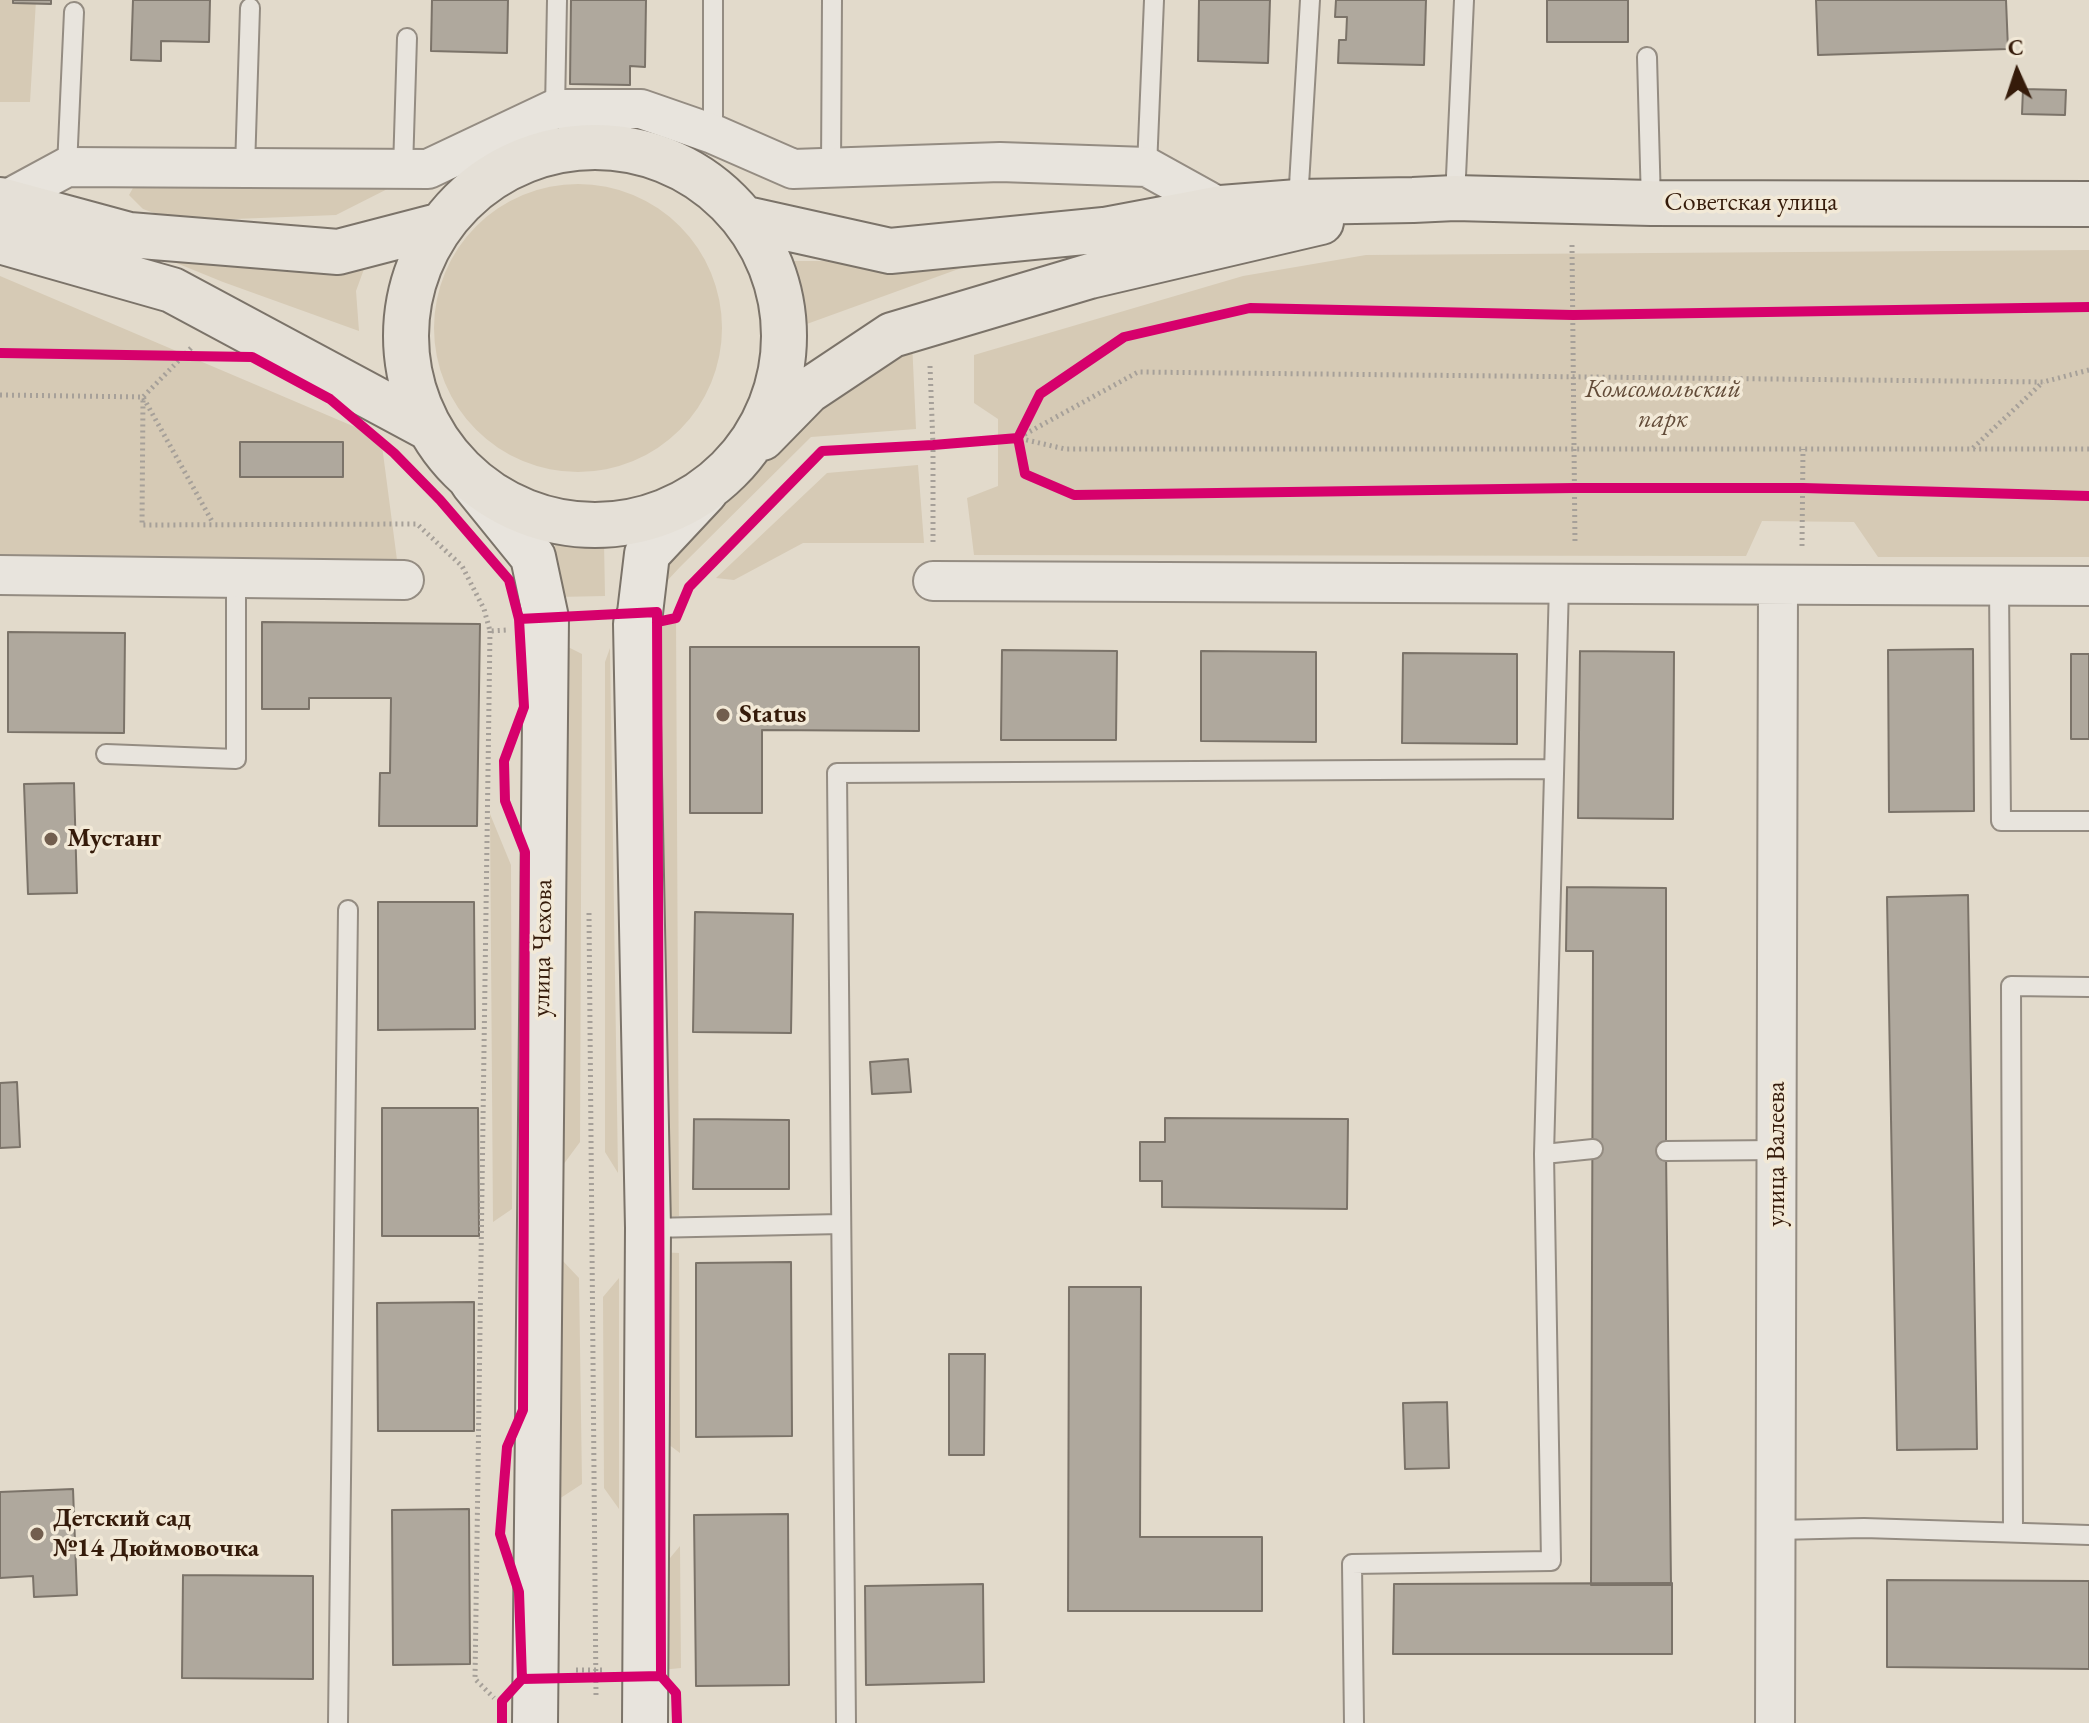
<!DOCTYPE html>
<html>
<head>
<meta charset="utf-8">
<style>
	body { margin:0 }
	#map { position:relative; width:2089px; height:1723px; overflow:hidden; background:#e2dacb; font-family:"EB Garamond",serif }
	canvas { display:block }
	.north { position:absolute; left:1977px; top:32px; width:80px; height:80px; -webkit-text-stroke:6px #f2e9d7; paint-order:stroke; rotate:357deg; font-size:22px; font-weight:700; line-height:32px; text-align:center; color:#351b0a }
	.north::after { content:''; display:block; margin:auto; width:28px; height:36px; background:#351b0a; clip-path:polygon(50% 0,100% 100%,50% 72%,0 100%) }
</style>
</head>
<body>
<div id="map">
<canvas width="2089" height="1723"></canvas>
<div class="north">С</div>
</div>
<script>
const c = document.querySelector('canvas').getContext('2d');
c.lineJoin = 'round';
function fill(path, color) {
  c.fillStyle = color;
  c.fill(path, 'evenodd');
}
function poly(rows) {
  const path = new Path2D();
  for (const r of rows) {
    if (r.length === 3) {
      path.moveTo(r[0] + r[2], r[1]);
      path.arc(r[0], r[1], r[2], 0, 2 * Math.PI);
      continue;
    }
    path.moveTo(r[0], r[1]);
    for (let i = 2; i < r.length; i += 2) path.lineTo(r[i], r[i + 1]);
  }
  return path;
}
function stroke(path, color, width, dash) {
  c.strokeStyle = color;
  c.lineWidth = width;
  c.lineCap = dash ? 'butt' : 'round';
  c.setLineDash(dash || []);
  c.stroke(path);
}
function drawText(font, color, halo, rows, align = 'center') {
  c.font = font + ' "EB Garamond",serif';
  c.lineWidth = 7;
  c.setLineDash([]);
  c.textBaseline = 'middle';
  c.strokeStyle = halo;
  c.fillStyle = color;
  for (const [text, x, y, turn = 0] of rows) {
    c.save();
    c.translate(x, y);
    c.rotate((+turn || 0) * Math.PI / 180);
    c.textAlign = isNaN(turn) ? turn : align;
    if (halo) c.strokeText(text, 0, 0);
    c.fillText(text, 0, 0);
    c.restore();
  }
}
fill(poly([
	[0,0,36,0,30,102,0,102],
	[415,175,336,215,235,219,168,218,143,209,129,195,133,188,144,176],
	[578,328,144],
	[142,249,368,258,356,291,359,331,223,282],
	[2089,250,2089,557,1878,557,1854,522,1762,521,1746,556,974,555,967,498,998,486,998,419,974,403,974,355,1243,276,1366,255],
	[780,261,917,261,964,267,793,329,793,299],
	[0,276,381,438,397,560,0,557],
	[912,341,916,429,811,437,680,567,653,596,668,550,776,437],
	[918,465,924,543,803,543,734,580,716,578,827,473],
	[604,542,605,596,557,597,555,544],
	[676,618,679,1216,658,1218,657,622],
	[562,644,582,654,580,1142,563,1165],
	[610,648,618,1173,605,1152,605,662],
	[490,814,511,865,512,1209,493,1222],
	[659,1252,679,1253,680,1453,660,1438],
	[562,1260,579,1278,582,1484,559,1499],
	[619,1278,619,1509,604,1488,603,1297],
	[680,1546,681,1668,661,1670,660,1570]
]), '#d6cab5');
const building = poly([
	[13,0,51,0,51,4,13,3,13,0],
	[133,0,210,0,209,42,161,41,161,61,131,60,133,0],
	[432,0,508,0,507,53,431,51,432,0],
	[571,0,646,0,645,67,630,66,630,85,570,84,571,0],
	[1199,0,1270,0,1268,63,1198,61,1199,0],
	[1336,0,1426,0,1424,65,1338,63,1339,40,1346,40,1347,17,1335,17,1336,0],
	[1547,0,1628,0,1628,42,1547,42,1547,0],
	[1816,0,2006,0,2008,49,1818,55,1816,0],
	[2023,89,2066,90,2065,115,2022,114,2023,89],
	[240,442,343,442,343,477,240,477,240,442],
	[262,622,480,624,477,826,379,826,380,773,390,773,391,698,309,698,309,709,262,709,262,622],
	[8,632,125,633,124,733,8,732,8,632],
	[690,647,919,647,919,731,762,730,762,813,690,813,690,647],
	[1973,649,1974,811,1889,812,1888,650,1973,649],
	[1002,650,1117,651,1116,740,1001,740,1002,650],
	[1201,651,1316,652,1316,742,1201,741,1201,651],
	[1580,651,1674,652,1673,819,1578,818,1580,651],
	[1403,653,1517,654,1517,744,1402,743,1403,653],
	[2071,654,2089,654,2089,739,2071,739,2071,654],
	[74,783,77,893,28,894,24,784,74,783],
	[1567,887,1666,888,1666,1151,1671,1585,1591,1585,1593,951,1566,951,1567,887],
	[1968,895,1977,1449,1897,1450,1887,897,1968,895],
	[378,902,474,902,475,1029,378,1030,378,902],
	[695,912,793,914,791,1033,693,1032,695,912],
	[908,1059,911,1092,872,1094,870,1062,908,1059],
	[17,1082,20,1147,0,1148,0,1083,17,1082],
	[382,1108,478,1108,479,1236,382,1236,382,1108],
	[1165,1118,1348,1119,1347,1209,1162,1207,1162,1181,1140,1181,1140,1142,1165,1142,1165,1118],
	[694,1119,789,1120,789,1189,693,1189,694,1119],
	[791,1262,792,1436,696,1437,696,1263,791,1262],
	[1069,1287,1141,1287,1140,1537,1262,1537,1262,1611,1068,1611,1069,1287],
	[474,1302,474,1431,378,1431,377,1303,474,1302],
	[949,1354,985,1354,984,1455,949,1455,949,1354],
	[1447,1402,1449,1468,1405,1469,1403,1403,1447,1402],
	[73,1489,77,1595,34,1597,33,1576,0,1578,0,1492,73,1489],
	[469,1509,470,1664,393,1665,392,1510,469,1509],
	[788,1514,789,1685,696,1686,694,1515,788,1514],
	[183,1575,313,1576,313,1679,182,1678,183,1575],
	[1887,1580,2089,1581,2089,1669,1887,1667,1887,1580],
	[1672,1583,1672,1654,1393,1654,1394,1584,1672,1583],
	[983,1584,984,1682,866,1685,865,1586,983,1584]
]);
fill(building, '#afa89d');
stroke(building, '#7b7369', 2);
const service = poly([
	[713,0,713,134],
	[1647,57,1651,203],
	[555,109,557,0],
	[67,167,74,12],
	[1147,167,1154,0],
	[245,168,250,8],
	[831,168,832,0],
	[403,169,407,38],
	[1455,198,1464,0],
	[1298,202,1310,0],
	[1999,586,2001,821,2089,821],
	[106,754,236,759,236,578],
	[1666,1151,1777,1150],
	[1544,1154,1559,584],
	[648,1228,841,1224],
	[1776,1530,1864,1528,2089,1535],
	[2013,1532,2011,986,2089,987],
	[338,1723,348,910],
	[846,1723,837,773,1554,769],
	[1354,1723,1352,1564,1551,1561,1544,1154,1593,1149]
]);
const minor = poly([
	[6,200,67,167,428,169,555,109,641,109,713,134,793,169,1000,162,1147,167,1221,208],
	[0,575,404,580],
	[933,581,2089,586],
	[1775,1723,1778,585]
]);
const secondary = poly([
	[473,483,533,557,546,618,535,1723],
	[645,1723,648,1228,636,624,640,613,647,554,705,492]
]);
const primary = poly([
	[595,336,189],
	[0,200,129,235,338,252,438,226],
	[746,219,890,251,1104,230,1221,208,1298,202,1413,200,1455,198,1651,203,2089,204],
	[0,241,172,290,427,427],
	[762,438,808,391,892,335,1090,276,1321,222]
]);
stroke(service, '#948c82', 22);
stroke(minor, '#948c82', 42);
stroke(secondary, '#7b7369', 48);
stroke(primary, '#7b7369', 48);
stroke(poly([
	[1572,245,1575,544],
	[191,348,143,397,142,525,417,524,462,566,484,609,490,631,507,630],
	[930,366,933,445,933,544],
	[2089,370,2043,382,1138,372,1018,438,1065,449,2089,449],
	[0,395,143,397,213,523],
	[1973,448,2043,382],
	[1802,546,1803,449],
	[490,631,475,1679,494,1698],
	[589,913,596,1696],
	[576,1670,606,1670]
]), '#a6a099', 5, [2, 4]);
stroke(service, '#e8e4dd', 18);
stroke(minor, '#e8e4dd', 38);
stroke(secondary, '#e8e4dd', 44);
stroke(primary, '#e5e0d7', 44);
stroke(poly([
	[2089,307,1573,315,1250,308,1124,337,1040,394,1018,438,1025,474,1074,495,1575,488,1803,488,2089,496],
	[0,353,252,357,330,399,394,453,440,500,509,580,519,619,524,707,504,761,505,801,525,852,523,1410,507,1447,500,1534,519,1592,522,1679,502,1701,502,1723],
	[519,619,657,612,661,1670,661,1676,676,1693,677,1723],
	[657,622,676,618,689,587,822,451,933,445,1018,438],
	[522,1679,661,1676]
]), '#d6006c', 10);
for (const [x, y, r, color] of [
	[723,715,8,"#725e4e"],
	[51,839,8,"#725e4e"],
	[37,1534,8,"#725e4e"]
]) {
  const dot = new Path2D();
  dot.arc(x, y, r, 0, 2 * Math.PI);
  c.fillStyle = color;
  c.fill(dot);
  stroke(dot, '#f2e9d7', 3);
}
drawText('26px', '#351b0a', '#f2e9d7', [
	["Советская улица",1751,203],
	["улица Чехова",543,948,-89],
	["улица Валеева",1777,1154,-90]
]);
drawText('italic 26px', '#624b38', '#f2e9d7', [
	["Комсомольский",1663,390],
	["парк",1663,420]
]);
drawText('bold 26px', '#351b0a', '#f2e9d7', [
	["Status",739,715],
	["Мустанг",67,839],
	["Детский сад",53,1519],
	["№14 Дюймовочка",53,1549]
], 'left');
</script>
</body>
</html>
